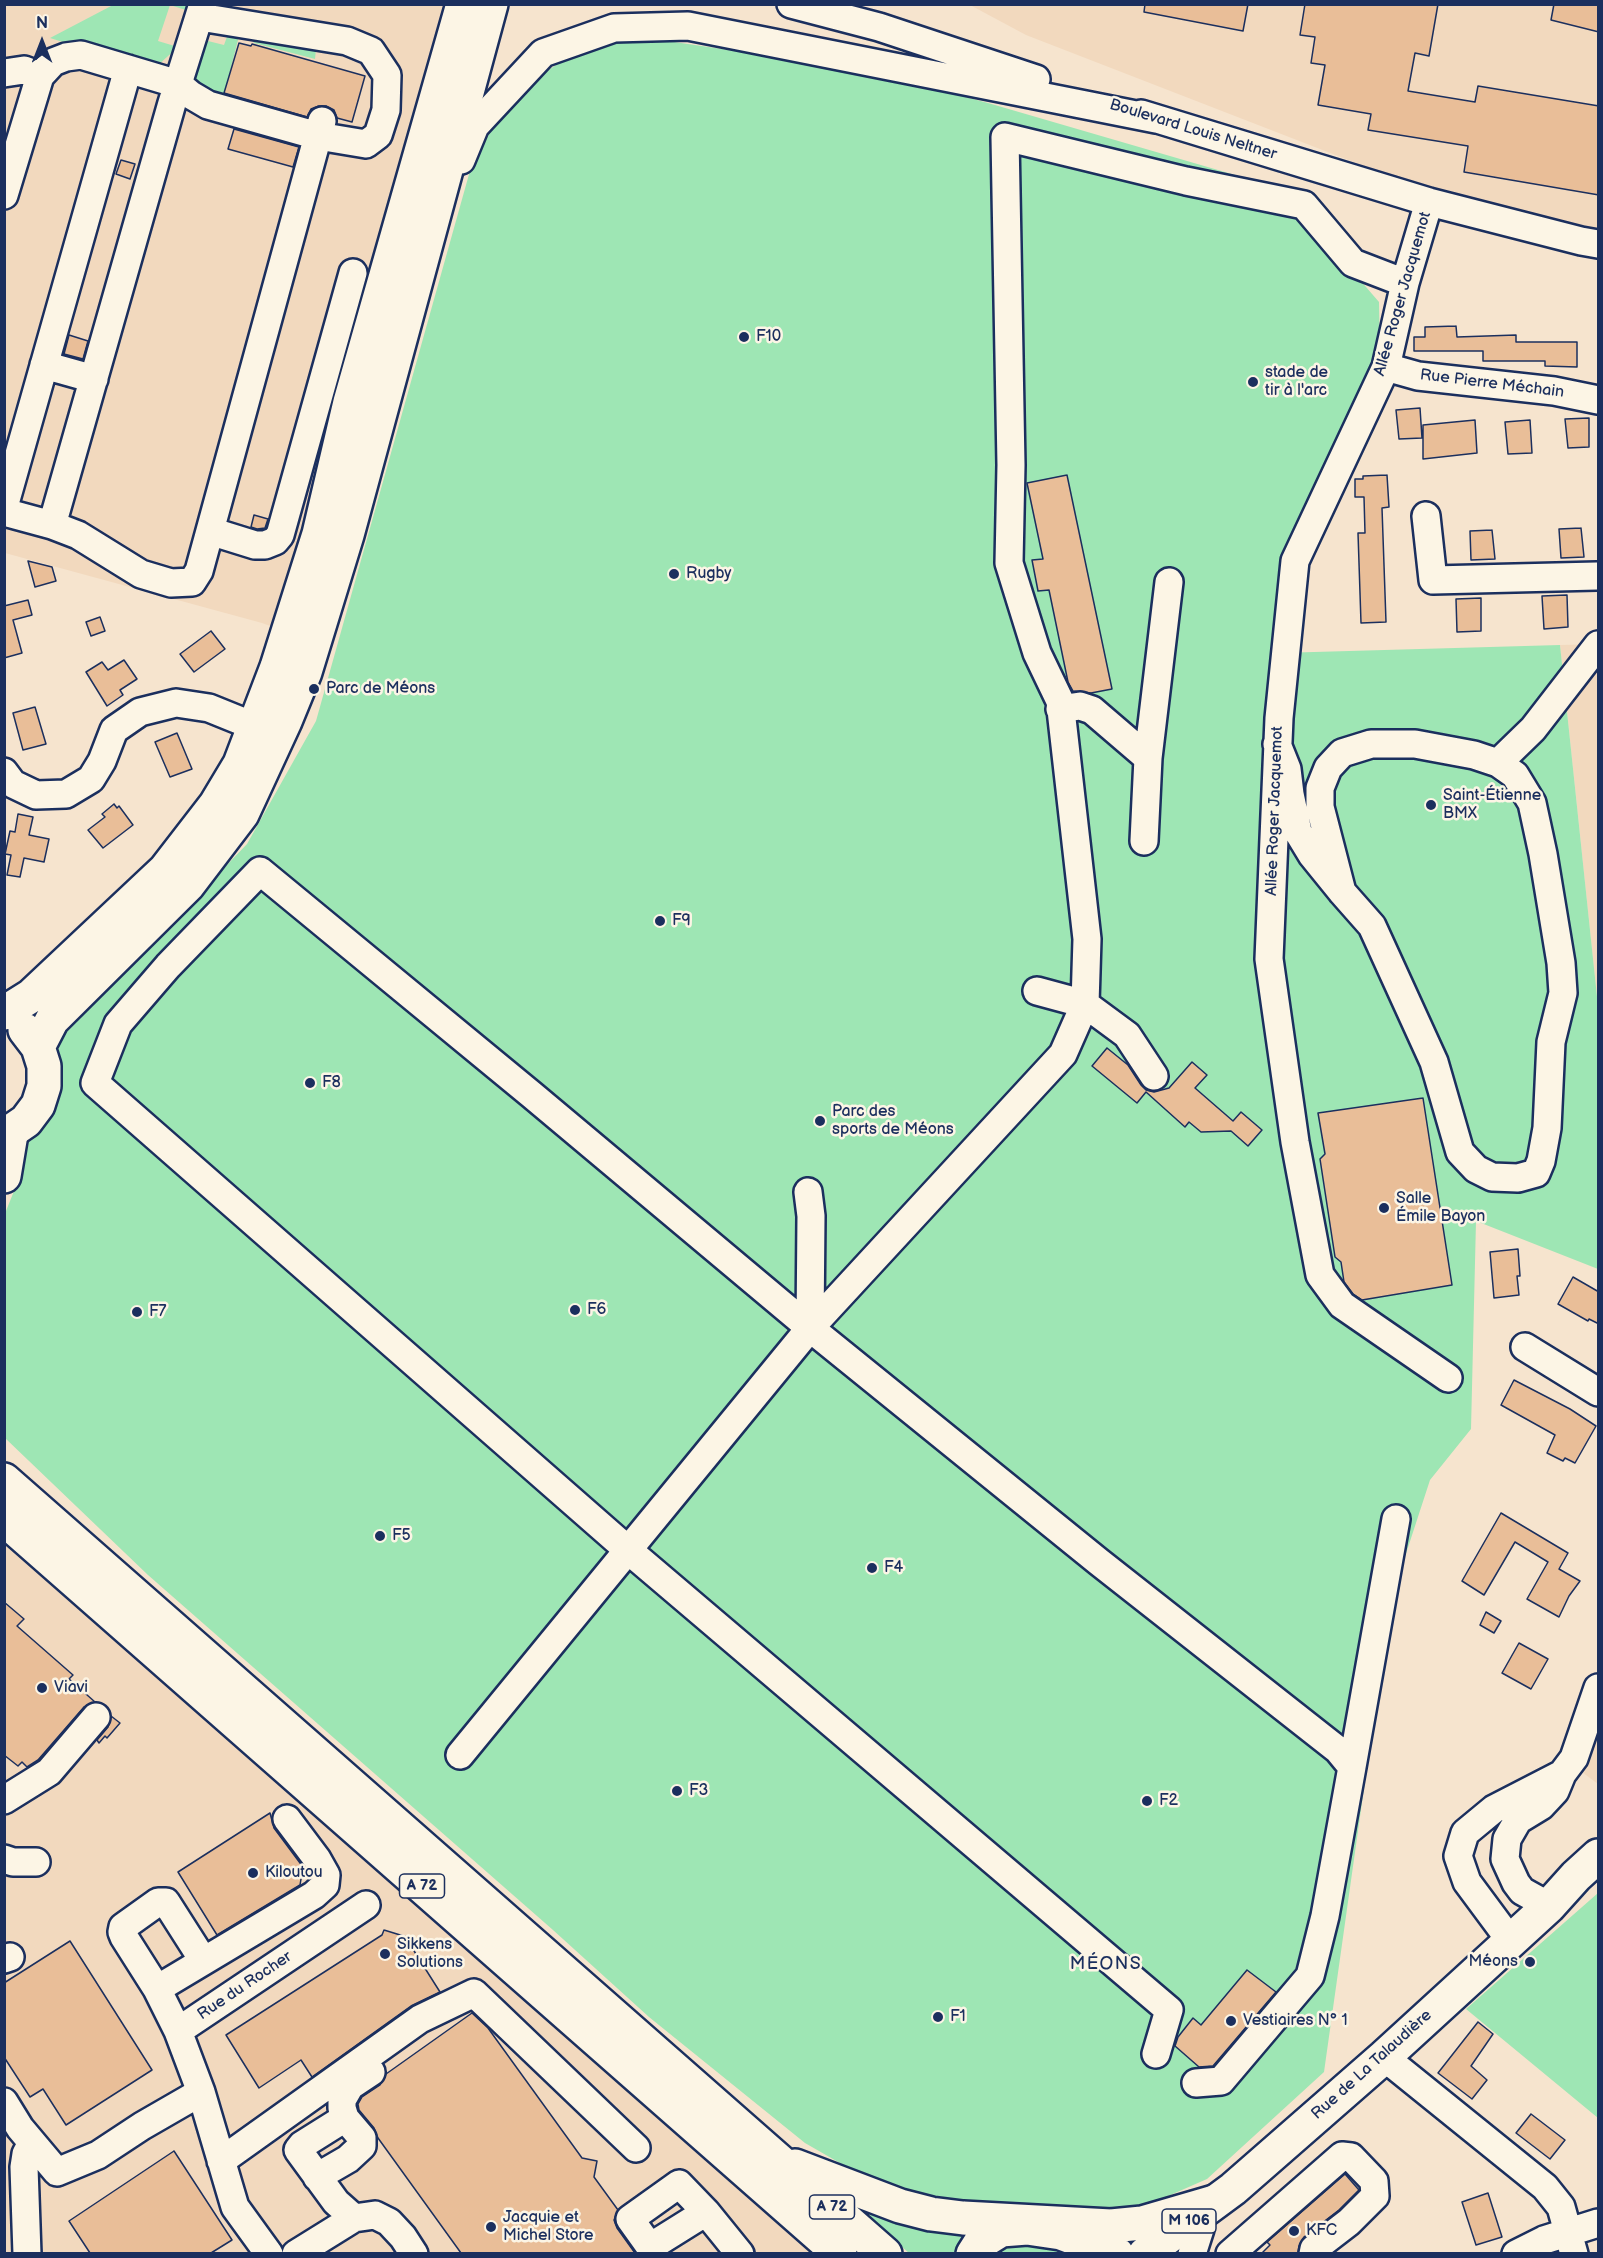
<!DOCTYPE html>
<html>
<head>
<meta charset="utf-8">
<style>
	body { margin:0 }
	#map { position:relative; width:1603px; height:2258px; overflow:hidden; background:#f6e4ce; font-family:"Balsamiq Sans",sans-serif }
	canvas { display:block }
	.frame { position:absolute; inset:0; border:6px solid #1b2f5e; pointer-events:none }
	.north { position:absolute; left:12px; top:12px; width:60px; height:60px; -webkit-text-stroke:4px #fcf5e5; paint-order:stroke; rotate:0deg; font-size:16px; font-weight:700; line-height:24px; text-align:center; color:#1b2f5e }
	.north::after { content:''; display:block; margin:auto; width:21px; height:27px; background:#1b2f5e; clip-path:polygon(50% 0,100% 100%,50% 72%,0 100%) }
</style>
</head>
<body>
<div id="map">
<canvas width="1603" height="2258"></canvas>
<div class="frame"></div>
<div class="north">N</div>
</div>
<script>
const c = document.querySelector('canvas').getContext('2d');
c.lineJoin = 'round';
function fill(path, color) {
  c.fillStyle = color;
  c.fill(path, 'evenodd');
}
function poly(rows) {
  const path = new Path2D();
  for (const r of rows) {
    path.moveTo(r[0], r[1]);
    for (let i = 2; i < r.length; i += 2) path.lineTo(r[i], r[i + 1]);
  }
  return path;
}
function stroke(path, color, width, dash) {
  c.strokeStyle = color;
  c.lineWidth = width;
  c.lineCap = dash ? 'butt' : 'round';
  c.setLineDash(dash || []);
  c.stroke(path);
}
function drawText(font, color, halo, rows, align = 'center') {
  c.font = font + ' "Balsamiq Sans",sans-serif';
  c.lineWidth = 5;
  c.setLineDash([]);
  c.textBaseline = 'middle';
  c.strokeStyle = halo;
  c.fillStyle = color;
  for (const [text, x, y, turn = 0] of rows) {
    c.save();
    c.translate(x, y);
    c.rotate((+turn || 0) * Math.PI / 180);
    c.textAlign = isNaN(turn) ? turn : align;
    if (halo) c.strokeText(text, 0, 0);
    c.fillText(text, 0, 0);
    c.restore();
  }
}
fill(poly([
	[4,5,478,5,300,637,262,623,5,553],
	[970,5,1598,5,1598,237,1436,194,1026,35],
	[1598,644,1598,1006,1560,645],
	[4,1479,317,1729,897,2253,5,2253],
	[1598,1714,1598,1784,1578,1769]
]), '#f2d9be');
fill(poly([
	[113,5,191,5,189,11,170,5,158,41,178,47,157,66,146,68,50,38],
	[228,34,239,36,223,99,204,96,193,79,204,40,224,45],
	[251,38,316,49,315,59,254,43],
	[647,38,866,70,988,103,1266,184,1315,228,1379,302,1380,359,1339,439,1279,653,1560,645,1598,1006,1598,1269,1476,1221,1471,1429,1430,1480,1400,1572,1378,1689,1324,2072,1207,2179,1143,2207,1052,2210,967,2206,873,2182,805,2143,649,2017,553,1930,148,1575,5,1438,4,1216,14,1191,21,1147,55,1087,59,1040,247,844,316,721,480,135,523,87,568,57,603,42],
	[1598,1893,1598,2118,1466,2009],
	[849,2201,979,2228,962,2253,909,2253],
	[1002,2237,1086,2254,981,2254]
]), '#9ee6b4');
const building = poly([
	[1145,4,1248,4,1243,31,1144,12,1145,4],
	[1305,4,1438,4,1429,56,1415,53,1408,91,1475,102,1478,86,1599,106,1599,195,1464,172,1468,146,1368,130,1371,114,1318,105,1325,65,1311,63,1315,37,1300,35,1305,4],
	[1554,4,1599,4,1599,32,1551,20,1554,4],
	[239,43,251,46,252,44,365,76,352,122,337,118,334,110,326,106,319,106,311,109,307,117,224,93,239,43],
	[234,129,299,147,293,167,228,149,234,129],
	[121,160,135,164,130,179,116,174,121,160],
	[1456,326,1457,337,1516,335,1516,342,1577,342,1577,367,1545,366,1545,361,1483,361,1483,351,1414,351,1414,337,1425,337,1425,327,1456,326],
	[69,335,88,341,83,359,64,354,69,335],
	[1420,408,1422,438,1399,439,1396,410,1420,408],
	[1589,418,1589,447,1568,448,1565,419,1589,418],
	[1475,420,1477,453,1423,459,1423,425,1475,420],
	[1530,420,1532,453,1508,454,1505,422,1530,420],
	[1067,475,1112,689,1091,693,1073,691,1068,682,1049,590,1038,591,1032,560,1043,559,1027,483,1067,475],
	[1387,475,1389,507,1382,508,1386,622,1361,623,1358,533,1365,533,1364,497,1355,497,1355,479,1363,479,1363,476,1387,475],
	[254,515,268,519,265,528,257,529,251,527,254,515],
	[1581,528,1584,557,1561,558,1559,529,1581,528],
	[1492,530,1495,559,1471,560,1470,531,1492,530],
	[28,561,52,567,56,581,35,587,28,561],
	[1567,595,1568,627,1544,629,1542,596,1567,595],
	[1481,598,1481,631,1457,632,1456,599,1481,598],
	[28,600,32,615,13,620,22,653,4,658,4,606,28,600],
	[100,617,105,631,91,636,86,622,100,617],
	[211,631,225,649,194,672,180,654,211,631],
	[124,660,137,679,120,690,123,695,107,706,86,672,102,662,108,670,124,660],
	[35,707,46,744,23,750,13,713,35,707],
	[177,733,192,769,170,777,155,742,177,733],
	[114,804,117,808,119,806,133,825,103,848,88,830,105,817,102,814,114,804],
	[18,814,33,817,29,835,49,839,44,862,24,858,20,877,7,875,11,855,5,854,10,831,15,832,18,814],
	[1107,1048,1128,1065,1141,1085,1146,1090,1154,1092,1169,1088,1192,1062,1207,1075,1195,1088,1233,1121,1241,1112,1262,1130,1248,1146,1231,1131,1201,1132,1189,1122,1185,1127,1146,1092,1137,1103,1092,1066,1107,1048],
	[1423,1098,1452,1285,1362,1300,1353,1294,1344,1282,1341,1262,1335,1257,1320,1159,1325,1154,1318,1113,1423,1098],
	[1518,1249,1520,1276,1517,1276,1519,1295,1494,1298,1490,1252,1518,1249],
	[1573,1277,1599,1292,1599,1324,1589,1319,1588,1321,1558,1304,1573,1277],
	[1514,1380,1570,1409,1596,1426,1575,1463,1565,1458,1563,1461,1547,1453,1555,1435,1501,1405,1514,1380],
	[1501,1513,1568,1553,1559,1569,1580,1581,1569,1596,1559,1617,1527,1599,1548,1562,1515,1542,1484,1595,1462,1581,1501,1513],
	[4,1602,24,1619,17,1626,73,1675,69,1679,95,1702,84,1707,38,1760,27,1767,22,1762,18,1766,4,1755,4,1602],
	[1486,1612,1501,1621,1494,1633,1480,1625,1486,1612],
	[1519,1643,1548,1659,1531,1689,1502,1673,1519,1643],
	[111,1716,120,1723,107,1738,105,1736,99,1743,97,1740,108,1727,111,1716],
	[270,1813,274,1828,303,1867,300,1885,217,1935,178,1872,270,1813],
	[384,1930,410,1938,409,1943,440,1992,411,2006,312,2077,301,2060,259,2088,226,2035,382,1935,384,1930],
	[70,1941,152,2070,66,2125,43,2089,30,2097,4,2057,4,1983,70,1941],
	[1247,1970,1276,1992,1213,2066,1199,2067,1175,2046,1178,2037,1193,2018,1201,2025,1247,1970],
	[472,2013,488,2028,582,2158,597,2161,594,2177,618,2210,614,2220,617,2228,635,2253,461,2253,378,2138,374,2128,359,2110,358,2104,362,2097,380,2085,386,2074,472,2013],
	[1478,2022,1493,2034,1471,2066,1487,2080,1472,2099,1438,2073,1478,2022],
	[1531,2114,1565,2140,1550,2159,1516,2133,1531,2114],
	[174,2151,232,2240,211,2253,90,2253,69,2221,174,2151],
	[1345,2174,1359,2190,1339,2210,1304,2237,1299,2246,1298,2253,1262,2253,1270,2245,1267,2242,1345,2174],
	[1488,2193,1502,2237,1476,2245,1462,2202,1488,2193]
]);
fill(building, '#e9be98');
stroke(building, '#1b2f5e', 1.5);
const minor = poly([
	[791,4,879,27,1036,79],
	[4,73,24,70,40,76],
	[1141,114,1429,202,1581,241,1598,244],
	[461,160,475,126,543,53,614,28,688,26,1156,119],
	[4,195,40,76,53,62,66,57,81,55,178,84,191,95,208,105,318,136,366,144,378,135,386,110,387,75,371,51,347,41,200,17],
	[1429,202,1405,283,1386,367,1295,561,1279,718,1269,959,1295,1142,1320,1275,1342,1305,1448,1378],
	[44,365,94,379],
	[1386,367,1418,376,1554,391,1598,400],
	[4,507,128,69],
	[4,512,52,525,78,535,141,574,171,583,192,582,199,571,322,121],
	[1426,516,1433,580,1597,576],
	[52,525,172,103,203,4],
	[210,531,255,545,265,545,275,541,280,535,353,273],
	[1060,709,1080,706,1092,710,1148,758,1144,841],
	[1277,744,1287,769,1290,794,1298,832,1312,855,1342,892,1372,926,1434,1062,1460,1152,1476,1169,1492,1177,1518,1178,1536,1173,1541,1161,1547,1128,1551,1042,1563,993,1561,963,1543,854,1532,803,1515,775,1498,763,1474,755,1415,744,1371,744,1342,753,1328,768,1320,788,1320,807,1342,892],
	[1148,758,1169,582],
	[1498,763,1533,729,1598,645],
	[4,772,13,784,36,795,66,794,91,779,102,761,114,730,140,712,176,703,209,708,256,727],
	[1037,991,1085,1004,1127,1035,1154,1076],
	[808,1192,811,1216,810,1328,1099,1562,1338,1750,1352,1767,1325,1916,1310,1976,1221,2081,1196,2083],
	[810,1328,532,1095,260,871,168,966,118,1024,95,1083,628,1550,1169,2010,1156,2054],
	[1525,1347,1598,1392],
	[460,1755,810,1328,1063,1054,1085,1004,1087,939,1060,701,1037,653,1009,563,1011,465,1005,137,1186,181,1304,205,1353,263,1405,283],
	[1352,1767,1396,1519],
	[4,1800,49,1772,96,1717],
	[4,1859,13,1862,36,1862],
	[1549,1906,1522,1891,1516,1883,1505,1859,1507,1839,1518,1820,1541,1806,1555,1791,1562,1774,1574,1758,1598,1688],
	[1510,1940,1467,1882,1458,1856,1465,1833,1494,1809,1562,1774],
	[4,1959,10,1957],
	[157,1989,314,1895,325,1885,326,1875,317,1859,287,1819],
	[178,2031,157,1989,124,1937,122,1932,123,1927,158,1902,166,1902,203,1960],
	[1384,2057,1545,2187,1561,2207,1574,2254],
	[201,2092,178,2031,366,1905],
	[4,2102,20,2128,57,2172,98,2155,142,2126,201,2092,235,2207,269,2254],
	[345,2118,302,2145,298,2150,336,2202,354,2218],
	[221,2161,420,2019,474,1993,636,2148],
	[317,2177,348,2159,362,2146,362,2138,345,2118,342,2108,342,2100,350,2086,371,2072],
	[706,2212,679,2184,630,2219,650,2247,706,2212,740,2254],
	[27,2254,24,2167,26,2154,32,2143],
	[296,2254,354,2218,375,2215,389,2222,403,2237,414,2254],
	[1192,2254,1200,2229],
	[1230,2254,1342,2156,1351,2157,1374,2181,1375,2196,1349,2222,1314,2249,1313,2254],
	[1516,2254,1544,2240,1598,2223]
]);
const major = poly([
	[4,1013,31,996,165,870,216,804,240,764,277,667,319,534,350,402,463,4],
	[38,1047,52,1020,188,885,242,814,285,721,305,672,347,535,491,4],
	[4,1136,26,1121,38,1105,44,1086,44,1066,38,1047,25,1030],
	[1145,2254,1233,2189,1384,2057,1549,1906,1576,1876,1598,1856]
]);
const highway = poly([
	[4,1176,11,1134],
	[4,1480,885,2254],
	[4,1519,840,2254],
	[795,2166,900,2206,931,2214,963,2218,1111,2226,1142,2223,1214,2202],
	[973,2254,980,2243,1001,2230,1027,2228,1061,2233,1117,2254]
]);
stroke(minor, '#1b2f5e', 32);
stroke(major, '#1b2f5e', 38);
stroke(highway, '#1b2f5e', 38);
stroke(minor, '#fcf5e5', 27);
stroke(major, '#fcf5e5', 33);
stroke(highway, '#fcf5e5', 33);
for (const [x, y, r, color] of [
	[744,337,6,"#1b2f5e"],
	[1253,382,6,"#1b2f5e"],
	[674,574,6,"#1b2f5e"],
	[314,689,6,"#1b2f5e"],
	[1431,805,6,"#1b2f5e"],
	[660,921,6,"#1b2f5e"],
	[310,1083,6,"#1b2f5e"],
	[820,1121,6,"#1b2f5e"],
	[1384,1208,6,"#1b2f5e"],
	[575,1310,6,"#1b2f5e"],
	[137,1312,6,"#1b2f5e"],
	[380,1536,6,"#1b2f5e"],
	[872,1568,6,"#1b2f5e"],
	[42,1688,6,"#1b2f5e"],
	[677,1791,6,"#1b2f5e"],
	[1147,1801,6,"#1b2f5e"],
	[253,1873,6,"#1b2f5e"],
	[385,1954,6,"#1b2f5e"],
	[1530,1962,6,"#1b2f5e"],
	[938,2017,6,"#1b2f5e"],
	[1231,2021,6,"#1b2f5e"],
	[491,2227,6,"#1b2f5e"],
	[1294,2231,6,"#1b2f5e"]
]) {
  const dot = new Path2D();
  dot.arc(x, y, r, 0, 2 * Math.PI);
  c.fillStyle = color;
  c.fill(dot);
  stroke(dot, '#fcf5e5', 2);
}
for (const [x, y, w] of [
	[422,1886,45],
	[832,2207,45],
	[1189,2221,54]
]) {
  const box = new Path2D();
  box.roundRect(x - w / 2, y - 12, w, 24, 4.5);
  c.fillStyle = '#fcf5e5';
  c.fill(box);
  stroke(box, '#1b2f5e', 1.5);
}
drawText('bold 15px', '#1b2f5e', null, [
	["A 72",422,1886],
	["A 72",832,2207],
	["M 106",1189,2221]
]);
drawText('16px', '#1b2f5e', '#fcf5e5', [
	["Boulevard Louis Neltner",1193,130,17],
	["Allée Roger Jacquemot",1403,294,-74],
	["Rue Pierre Méchain",1492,384,7],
	["Allée Roger Jacquemot",1275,811,-88],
	["Rue du Rocher",245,1986,-34],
	["Rue de La Talaudière",1372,2065,-42]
]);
drawText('16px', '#1b2f5e', '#fcf5e5', [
	["F10",756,337],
	["stade de",1265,373],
	["tir à l'arc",1265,391],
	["Rugby",686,574],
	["Parc de Méons",326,689],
	["Saint-Étienne",1443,796],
	["BMX",1443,814],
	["F9",672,921],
	["F8",322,1083],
	["Parc des",832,1112],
	["sports de Méons",832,1130],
	["Salle",1396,1199],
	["Émile Bayon",1396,1217],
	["F6",587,1310],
	["F7",149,1312],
	["F5",392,1536],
	["F4",884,1568],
	["Viavi",54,1688],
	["F3",689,1791],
	["F2",1159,1801],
	["Kiloutou",265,1873],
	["Sikkens",397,1945],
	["Solutions",397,1963],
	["Méons",1518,1962,"right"],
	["F1",950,2017],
	["Vestiaires N° 1",1243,2021],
	["Jacquie et",503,2218],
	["Michel Store",503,2236],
	["KFC",1306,2231]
], 'left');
c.letterSpacing = '1.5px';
drawText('18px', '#1b2f5e', '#fcf5e5', [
	["MÉONS",1106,1964]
]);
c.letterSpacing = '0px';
</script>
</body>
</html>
